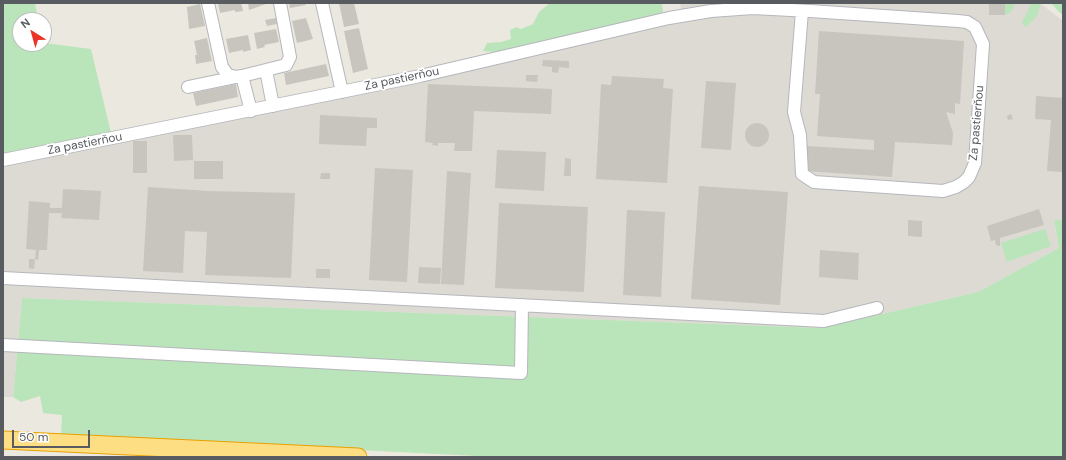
<!DOCTYPE html>
<html>
<head>
<meta charset="utf-8">
<style>
	body { margin:0 }
	#map { position:relative; width:1066px; height:460px; overflow:hidden; background:#ebe9df; font-family:"DM Sans",sans-serif }
	canvas { display:block }
	.frame { position:absolute; inset:0; border:4px solid #585c60; pointer-events:none }
	.north { position:absolute; left:12px; top:12px; width:40px; height:40px; box-sizing:border-box; background:#fff; border:1px solid #bcbebf; border-radius:50%; rotate:323deg; font-size:11px; font-weight:700; line-height:16px; text-align:center; color:#585c60 }
	.north::after { content:''; display:block; margin:auto; width:14px; height:18px; background:#eb3425; clip-path:polygon(50% 0,100% 100%,50% 72%,0 100%) }
	.scale { position:absolute; left:12px; top:430px; width:78px; height:18px; box-sizing:border-box; border:2px solid #585c60; border-top:0; padding-left:5px; font-size:12px; line-height:14px; white-space:nowrap; color:#585c60; -webkit-text-stroke:3px #fff; paint-order:stroke }
</style>
</head>
<body>
<div id="map">
<canvas width="1066" height="460"></canvas>
<div class="frame"></div>
<div class="north">N</div>
<div class="scale">50 m</div>
</div>
<script>
const c = document.querySelector('canvas').getContext('2d');
c.lineJoin = 'round';
function fill(path, color) {
  c.fillStyle = color;
  c.fill(path, 'evenodd');
}
function poly(rows) {
  const path = new Path2D();
  for (const r of rows) {
    if (r.length === 3) {
      path.moveTo(r[0] + r[2], r[1]);
      path.arc(r[0], r[1], r[2], 0, 2 * Math.PI);
      continue;
    }
    path.moveTo(r[0], r[1]);
    for (let i = 2; i < r.length; i += 2) path.lineTo(r[i], r[i + 1]);
  }
  return path;
}
function stroke(path, color, width, dash) {
  c.strokeStyle = color;
  c.lineWidth = width;
  c.lineCap = dash ? 'butt' : 'round';
  c.setLineDash(dash || []);
  c.stroke(path);
}
function drawText(font, color, halo, rows, align = 'center') {
  c.font = font + ' "DM Sans",sans-serif';
  c.lineWidth = 3.5;
  c.setLineDash([]);
  c.textBaseline = 'middle';
  c.strokeStyle = halo;
  c.fillStyle = color;
  for (const [text, x, y, turn = 0] of rows) {
    c.save();
    c.translate(x, y);
    c.rotate((+turn || 0) * Math.PI / 180);
    c.textAlign = isNaN(turn) ? turn : align;
    if (halo) c.strokeText(text, 0, 0);
    c.fillText(text, 0, 0);
    c.restore();
  }
}
fill(poly([
	[680,3,1040,3,1063,21,1063,220,1054,221,1059,248,978,292,821,328,22,298,13,397,3,397,3,165,30,161,307,104,683,21]
]), '#dcdad3');
fill(poly([
	[3,3,35,3,38,20,20,20,20,44,44,43,91,49,111,133,3,156],
	[550,3,662,3,663,12,658,15,504,53,483,51,487,43,501,42,511,39,510,30,516,27,521,29,533,24,539,12],
	[1005,3,1041,3,1037,16,1026,27,1022,23,1031,4,1015,4,1011,12,1005,15],
	[1051,3,1063,3,1063,14,1060,13],
	[1054,220,1063,220,1063,457,497,457,61,435,62,415,43,413,40,396,21,402,13,397,22,298,821,328,978,292,1059,248],
	[1045,229,1051,246,1007,262,1001,243]
]), '#bae4ba');
fill(poly([
	[218,3,241,3,243,11,235,12,235,10,220,13],
	[248,3,266,3,266,4,249,10],
	[289,3,305,3,306,5,290,8],
	[339,3,354,3,359,24,344,27],
	[989,3,1005,3,1005,15,989,15],
	[200,4,205,26,189,29,187,7],
	[276,18,277,24,267,26,265,20],
	[306,18,313,39,297,43,292,21],
	[359,28,368,69,353,73,344,31],
	[276,29,279,42,264,45,265,47,257,49,254,33],
	[819,31,964,41,960,104,955,103,955,114,946,112,953,133,952,145,895,142,892,177,805,171,807,146,874,150,874,140,817,136,820,94,815,94],
	[248,35,251,50,243,52,243,50,229,53,226,39],
	[207,38,212,61,196,64,195,55,197,55,194,41],
	[543,60,569,61,569,68,559,67,558,73,552,72,552,67,542,66],
	[326,64,329,76,286,85,284,73],
	[526,75,538,75,537,82,526,81],
	[612,76,664,79,663,88,673,89,667,183,596,179,601,84,611,85],
	[706,81,736,83,731,150,701,148],
	[236,84,238,97,196,106,193,93],
	[428,84,552,89,551,114,474,111,472,151,454,151,455,143,438,143,438,146,432,145,433,143,425,142],
	[1036,96,1063,98,1063,172,1047,171,1051,120,1035,119],
	[1011,114,1013,119,1008,120,1007,116],
	[320,115,377,118,377,128,367,128,366,146,319,144],
	[757,135,12],
	[173,135,192,135,193,160,174,161],
	[133,141,147,141,147,173,133,173],
	[497,150,546,152,544,191,495,188],
	[565,158,571,159,571,176,564,176],
	[194,161,223,161,223,179,194,179],
	[375,168,413,170,407,282,369,280],
	[447,171,471,173,464,285,441,284],
	[321,173,330,173,330,179,320,179],
	[699,186,788,192,780,305,691,299],
	[148,187,209,191,295,193,291,278,205,275,207,232,185,231,183,273,143,271],
	[63,189,101,191,99,220,61,218,62,213,49,213,47,250,39,250,38,260,35,259,36,250,26,249,29,201,50,203,50,208,62,208],
	[499,203,588,207,584,292,495,288],
	[1039,209,1044,225,1000,238,1000,246,996,245,995,240,991,241,987,226],
	[627,210,665,212,661,297,623,295],
	[908,220,922,221,922,237,908,236],
	[820,250,859,253,858,280,819,277],
	[29,259,35,259,34,269,29,268],
	[419,267,441,268,440,284,418,283],
	[316,269,330,269,330,278,316,278]
]), '#c8c5be');
const minor = poly([
	[208,3,222,67,228,75,236,77,242,76,251,111],
	[322,3,342,92],
	[242,76,266,70],
	[188,87,236,77],
	[273,106,266,70,286,65,290,57,280,3],
	[3,160,420,76,669,18,711,11,753,8,810,11,958,21,967,22,975,27,983,44,975,163,969,177,964,182,956,187,943,191,814,182,802,174,800,135,794,112,802,11],
	[3,278,824,321,877,308],
	[3,345,521,373,522,305]
]);
const highway = poly([
	[3,440,358,457]
]);
stroke(minor, '#b5b7bc', 14);
stroke(highway, '#eaa000', 19);
stroke(minor, '#fff', 12);
stroke(highway, '#fede83', 17);
drawText('12px', '#585c60', '#fff', [
	["Za pastierňou",402,79,-12],
	["Za pastierňou",977,123,-85],
	["Za pastierňou",85,144,-11]
]);
</script>
</body>
</html>
